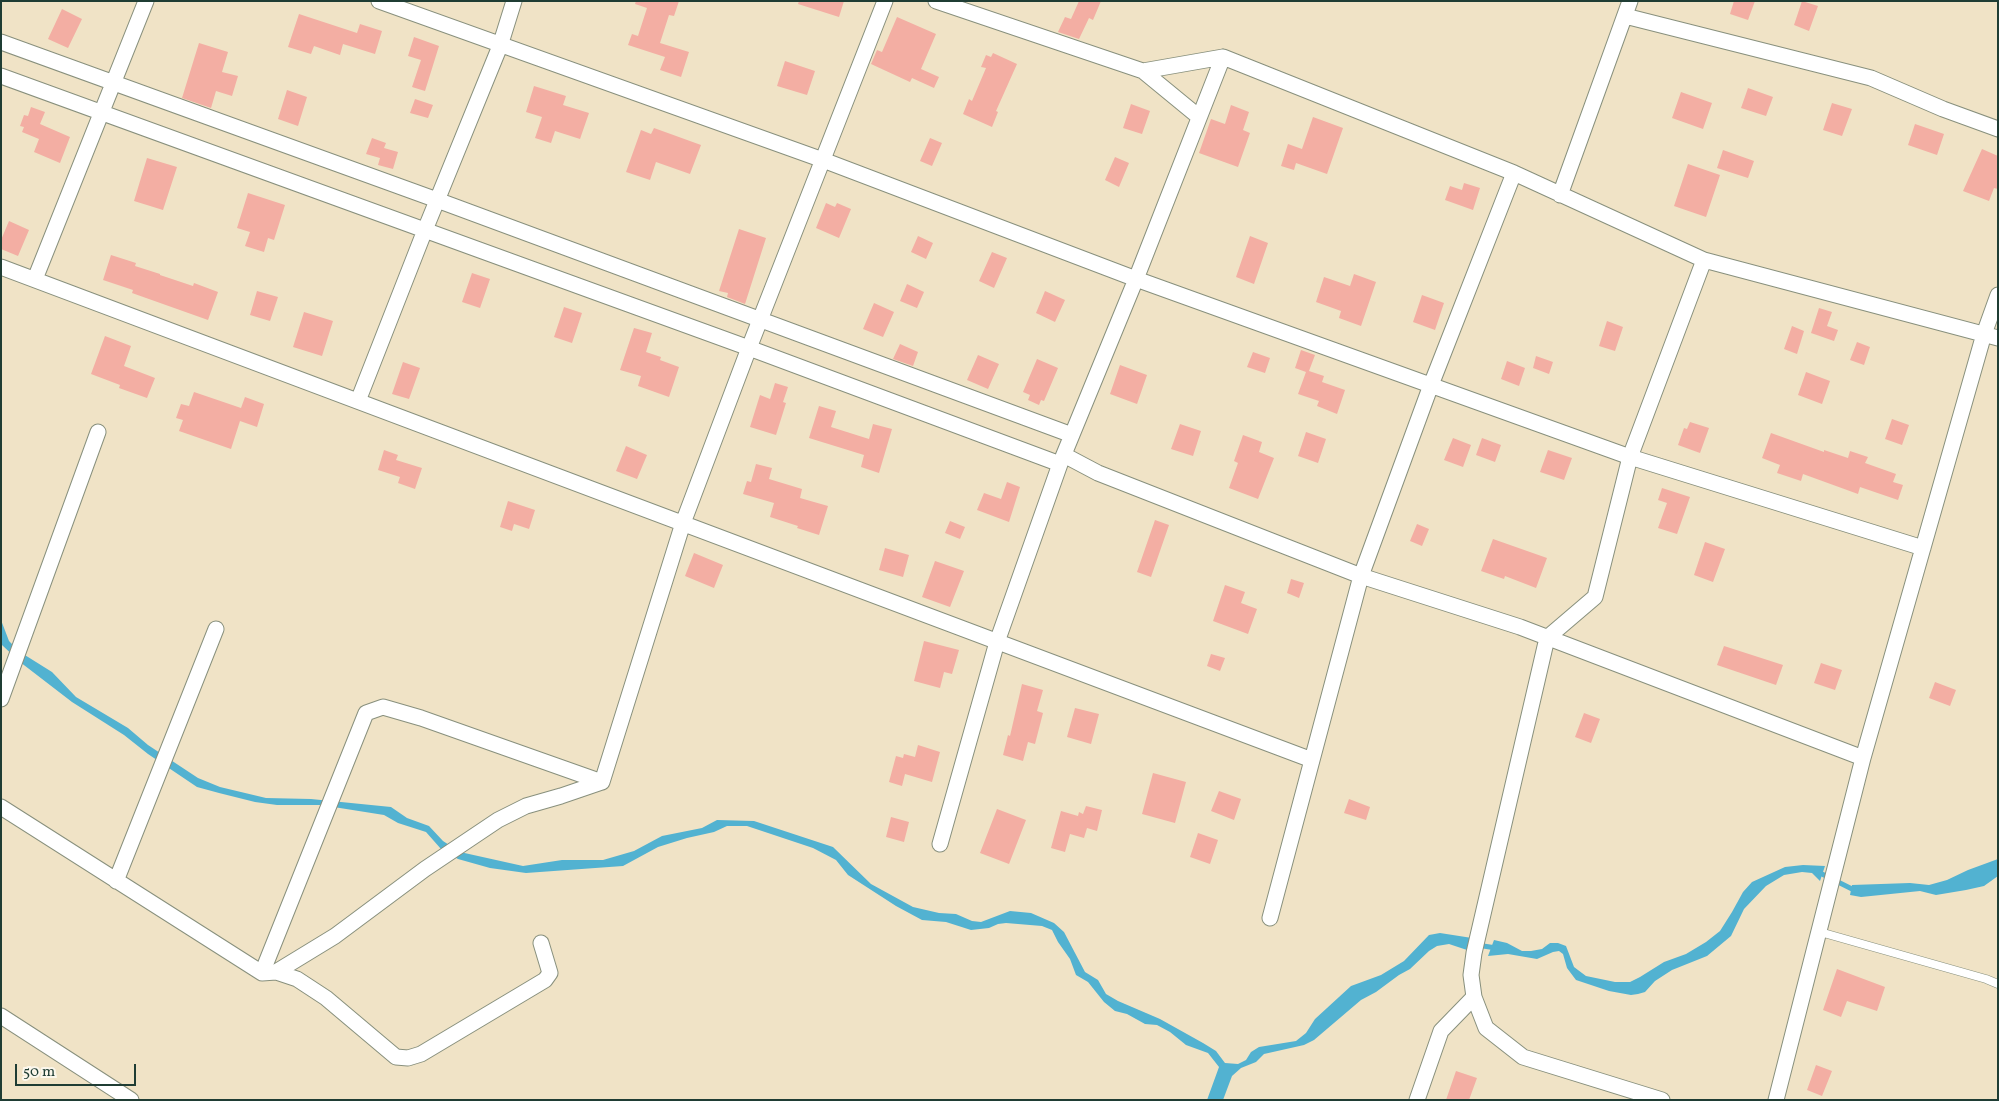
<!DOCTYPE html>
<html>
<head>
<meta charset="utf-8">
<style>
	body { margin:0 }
	#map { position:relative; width:1999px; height:1101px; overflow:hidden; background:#f0e3c6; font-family:Vollkorn,serif }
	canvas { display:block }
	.frame { position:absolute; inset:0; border:2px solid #1f3d34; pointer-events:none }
	.scale { position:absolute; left:15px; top:1064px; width:121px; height:22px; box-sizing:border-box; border:2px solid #1f3d34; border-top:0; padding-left:6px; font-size:15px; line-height:18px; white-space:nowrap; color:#1f3d34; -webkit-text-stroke:4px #fbf7ec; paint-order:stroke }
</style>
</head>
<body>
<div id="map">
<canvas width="1999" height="1101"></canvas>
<div class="frame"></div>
<div class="scale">50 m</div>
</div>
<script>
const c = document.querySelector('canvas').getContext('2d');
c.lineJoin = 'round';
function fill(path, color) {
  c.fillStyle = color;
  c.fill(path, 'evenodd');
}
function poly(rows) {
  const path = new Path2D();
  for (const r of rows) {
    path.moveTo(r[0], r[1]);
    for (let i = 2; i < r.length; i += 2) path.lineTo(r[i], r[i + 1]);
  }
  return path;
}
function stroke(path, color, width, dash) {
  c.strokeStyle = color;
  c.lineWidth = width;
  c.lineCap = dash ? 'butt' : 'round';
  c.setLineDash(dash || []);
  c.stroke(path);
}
fill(poly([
	[1,620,9,641,20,652,52,672,76,697,128,728,148,745,198,778,220,787,266,798,311,799,391,807,407,818,429,826,443,841,460,852,523,866,562,860,603,860,634,851,662,836,702,828,717,820,754,821,833,847,871,884,913,907,939,913,956,914,972,921,981,922,1010,911,1031,913,1054,923,1064,932,1085,972,1098,980,1106,994,1118,1001,1160,1019,1203,1043,1216,1051,1225,1063,1238,1064,1246,1060,1251,1052,1259,1047,1296,1041,1306,1033,1315,1019,1351,986,1381,975,1404,961,1429,935,1440,933,1472,938,1467,950,1449,944,1437,946,1429,951,1410,969,1399,975,1376,992,1361,1000,1314,1040,1304,1045,1264,1054,1256,1062,1241,1068,1232,1076,1223,1100,1207,1100,1219,1067,1208,1053,1186,1045,1170,1032,1157,1025,1145,1024,1127,1014,1115,1011,1104,1002,1088,982,1076,975,1070,959,1058,942,1052,930,1042,926,1006,923,998,924,989,928,971,930,946,922,922,920,896,906,848,875,836,860,813,848,747,826,727,826,714,832,687,838,658,847,623,866,526,873,490,868,458,859,441,849,426,832,398,823,384,815,321,805,277,805,255,802,219,793,197,787,148,754,124,735,72,702,20,662,2,645],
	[1998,859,1998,876,1984,886,1966,890,1936,895,1920,891,1861,897,1850,895,1852,885,1910,883,1929,885,1947,880,1968,870],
	[1803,865,1825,866,1820,881,1812,873,1802,872,1784,875,1766,886,1744,909,1731,936,1707,956,1672,970,1655,981,1645,992,1638,994,1631,995,1609,991,1576,980,1567,968,1563,954,1559,951,1553,952,1537,959,1508,954,1488,956,1494,940,1507,943,1522,951,1531,951,1542,949,1550,943,1558,943,1566,946,1574,967,1586,976,1615,982,1630,982,1640,977,1664,962,1686,954,1706,942,1720,931,1732,912,1743,892,1752,882,1785,867]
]), '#52b2d1');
stroke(poly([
	[1816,871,1856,891],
	[1477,945,1496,948]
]), '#52b2d1', 5);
fill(poly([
	[636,1,679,1,674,16,669,15,660,43,689,52,681,77,660,70,665,57,628,45,632,34,638,36,647,8,635,4],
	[799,1,844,1,839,17,798,4],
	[1079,1,1101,1,1093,20,1089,18,1079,39,1058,32,1065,17,1071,19],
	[1734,1,1755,1,1748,20,1730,14],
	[1802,1,1818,6,1809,31,1794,25],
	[62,9,82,19,68,48,48,39],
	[299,14,357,33,360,24,382,31,375,54,343,44,340,55,314,46,311,54,288,47],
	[897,17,936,34,921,69,939,77,934,88,912,78,910,82,871,64,877,50,882,52],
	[414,37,439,46,425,91,412,87,421,60,408,56],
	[199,43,228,52,222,72,238,76,232,96,216,91,211,108,182,98],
	[993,53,1017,64,996,111,998,112,992,127,963,114,969,99,972,101,986,68,981,67,986,55,991,57],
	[785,61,815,71,807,95,777,86],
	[534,86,566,96,563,105,589,113,580,139,555,131,551,143,535,138,542,117,526,112],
	[1748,88,1773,97,1766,116,1741,108],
	[287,90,307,97,298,126,278,119],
	[1681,92,1712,103,1703,129,1672,118],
	[415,99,433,105,428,118,410,113],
	[1832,103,1852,109,1842,136,1823,130],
	[1131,104,1150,111,1142,134,1123,128],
	[1231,105,1249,112,1243,130,1250,133,1238,167,1199,153,1211,119,1225,124],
	[31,107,45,112,40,124,70,137,60,163,34,152,39,139,22,132,24,127,20,126,24,115,28,116],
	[1313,117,1343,128,1327,174,1296,163,1294,170,1281,166,1288,144,1302,149],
	[1915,124,1944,134,1937,155,1908,145],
	[654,128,701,145,690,174,656,162,650,180,626,172,641,130,651,134],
	[372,138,386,143,384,148,398,152,393,169,378,165,380,158,366,154],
	[930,138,942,143,932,166,920,161],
	[1982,149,1998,156,1998,189,1994,188,1989,201,1963,191],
	[1723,150,1754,161,1748,178,1717,168],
	[1115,157,1129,163,1119,187,1105,180],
	[147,158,177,167,163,210,134,201],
	[1688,164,1720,175,1706,217,1674,206],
	[1464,183,1480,188,1473,210,1445,200,1450,186,1462,190],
	[248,193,285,205,274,240,268,238,264,252,245,246,250,232,237,228],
	[826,203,835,207,837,203,851,209,839,238,816,228],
	[9,221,29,230,18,256,1,249,1,240],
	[739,229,766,238,745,304,727,297,728,293,719,291],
	[918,236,933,243,926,259,911,252],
	[1250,236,1268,243,1254,284,1236,277],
	[992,252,1007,258,994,288,979,281],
	[111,255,136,263,135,266,160,274,160,275,193,286,194,283,218,292,208,320,132,293,133,290,103,280],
	[472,273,490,279,480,308,462,302],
	[1354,274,1376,282,1361,326,1339,318,1341,311,1316,302,1324,277,1350,286],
	[907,284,924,292,917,308,900,301],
	[257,291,278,297,270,321,250,315],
	[1045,291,1065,300,1055,322,1036,313],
	[1422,295,1444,303,1435,330,1413,322],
	[874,303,894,312,883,337,863,329],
	[564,307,582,313,572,343,554,337],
	[1819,308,1832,312,1827,326,1838,330,1834,341,1811,333],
	[304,312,333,321,322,356,293,347],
	[1607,321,1623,327,1615,351,1599,346],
	[1792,326,1804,331,1797,354,1784,349],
	[634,328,652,333,646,352,661,357,660,360,679,367,669,397,638,386,641,376,620,370],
	[105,336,131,346,124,366,155,378,147,398,119,388,120,385,91,374],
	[1857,342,1870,347,1864,365,1850,360],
	[900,344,918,352,913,366,893,359],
	[1301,350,1315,355,1309,371,1324,376,1322,382,1345,390,1337,414,1317,406,1319,401,1298,394,1306,372,1295,368],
	[1253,352,1270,358,1265,373,1247,367],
	[978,355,999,364,988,389,967,380],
	[1536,356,1553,362,1549,374,1533,368],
	[1037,359,1058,368,1044,401,1041,400,1039,405,1028,400,1030,395,1023,392],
	[1507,361,1525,368,1519,386,1501,379],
	[403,362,420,368,409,399,392,394],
	[1120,365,1147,375,1137,404,1110,394],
	[1806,372,1830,381,1822,404,1798,395],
	[775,383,788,387,783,402,786,403,776,435,750,427,760,395,770,399],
	[194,392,241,408,245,397,264,404,257,427,240,421,231,449,179,431,183,420,176,418,181,404,189,406],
	[819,406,836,411,831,427,869,439,873,424,892,429,879,473,861,467,864,455,809,438],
	[1892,419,1909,425,1902,445,1885,439],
	[1690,422,1709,428,1700,453,1678,445,1684,428,1687,429],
	[1180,424,1201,431,1193,456,1171,449],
	[1306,432,1326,439,1318,463,1298,456],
	[1771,433,1824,452,1824,450,1848,458,1850,451,1868,457,1865,463,1896,474,1893,482,1903,485,1898,500,1860,487,1858,494,1803,474,1801,481,1777,473,1780,465,1762,458],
	[1243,435,1262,442,1259,452,1274,458,1258,499,1229,488,1238,463,1234,461],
	[1453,438,1471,445,1463,467,1444,460],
	[1482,438,1501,445,1495,462,1476,455],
	[626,446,647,455,637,479,616,471],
	[384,450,398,455,396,460,422,468,415,489,398,483,400,477,378,470],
	[1548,450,1572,458,1564,480,1540,472],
	[756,464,772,468,769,479,802,489,800,498,828,506,819,535,797,528,798,526,770,517,774,503,743,494,747,481,751,482],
	[1007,482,1020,487,1009,522,977,510,984,493,1001,499],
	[1662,488,1690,497,1677,534,1658,528,1667,503,1658,500],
	[508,501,535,510,529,529,514,524,512,531,500,527],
	[1155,520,1169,525,1151,577,1137,572],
	[950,521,965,527,960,539,945,533],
	[1417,524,1429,529,1422,546,1410,541],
	[1493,539,1547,558,1536,588,1505,576,1504,579,1481,571],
	[1705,542,1725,549,1713,582,1694,575],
	[885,548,909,555,903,577,879,570],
	[694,553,723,565,714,588,685,576],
	[935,561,964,571,950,607,922,597],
	[1291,579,1304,583,1299,598,1287,593],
	[1225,585,1245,592,1241,603,1257,609,1248,634,1213,621],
	[924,641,959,650,952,674,944,672,940,688,914,681],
	[1724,646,1783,665,1776,685,1717,665],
	[1211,654,1225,658,1220,671,1207,666],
	[1821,663,1842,670,1835,690,1814,683],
	[1935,682,1956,690,1950,706,1929,698],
	[1022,684,1043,690,1037,711,1043,713,1035,744,1028,742,1023,761,1003,755,1008,735,1010,736],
	[1075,708,1099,714,1091,744,1067,737],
	[1584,713,1600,719,1591,743,1575,737],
	[918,745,940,752,932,782,905,774,902,786,889,782,896,756,903,758,904,754,915,757],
	[1153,773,1186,782,1175,823,1142,814],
	[1219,791,1241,799,1234,820,1211,811],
	[1349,799,1370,807,1366,820,1344,813],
	[1086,806,1102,810,1097,831,1087,828,1084,838,1070,834,1065,852,1051,848,1061,811,1078,816,1079,812,1083,814],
	[997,809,1026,820,1009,864,980,853],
	[891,817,909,822,904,842,886,837],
	[1198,833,1218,840,1210,864,1190,857],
	[1837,969,1885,987,1877,1011,1847,1001,1841,1017,1823,1010],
	[1816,1065,1832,1071,1822,1096,1807,1090],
	[1456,1071,1477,1078,1469,1100,1446,1100]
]), '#f3aea3');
const service = poly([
	[1820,932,1986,979,1998,984]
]);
const minor = poly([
	[379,1,823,160,1136,279,1630,457,1923,548],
	[936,1,1143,71,1199,117],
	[1625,16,1871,78,1943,109,1998,129],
	[1,42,437,200,1072,435],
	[1223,57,1514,173,1704,260,1998,338],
	[1,76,749,348,1060,464],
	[1560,195,1630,1],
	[1,267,1312,760],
	[35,279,146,1],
	[358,401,425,230,500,46,514,1],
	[1064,455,1098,473,1361,576,1520,627,1863,758],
	[1,699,98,432],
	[1,807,262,973,276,972,335,936,425,869,498,820,526,806,561,796,602,782,683,523,749,348,885,1],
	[940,844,997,642,1060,464,1136,279,1223,57,1143,71],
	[116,881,216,629],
	[1270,918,1361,576,1431,385,1514,173],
	[276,972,297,979,326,998,396,1057,408,1058,421,1054,545,980,550,973,541,943],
	[262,973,366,713,383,707,421,718,602,782],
	[1,1016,131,1100],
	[1417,1100,1441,1031,1474,997],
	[1662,1100,1523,1057,1486,1028,1474,997,1471,975,1474,953,1547,638,1595,597,1630,457,1704,260],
	[1776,1100,1863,758,1984,334,1998,295]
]);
stroke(service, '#88907d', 9);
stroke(minor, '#88907d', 17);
stroke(service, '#fff', 8);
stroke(minor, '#fff', 15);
</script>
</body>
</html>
